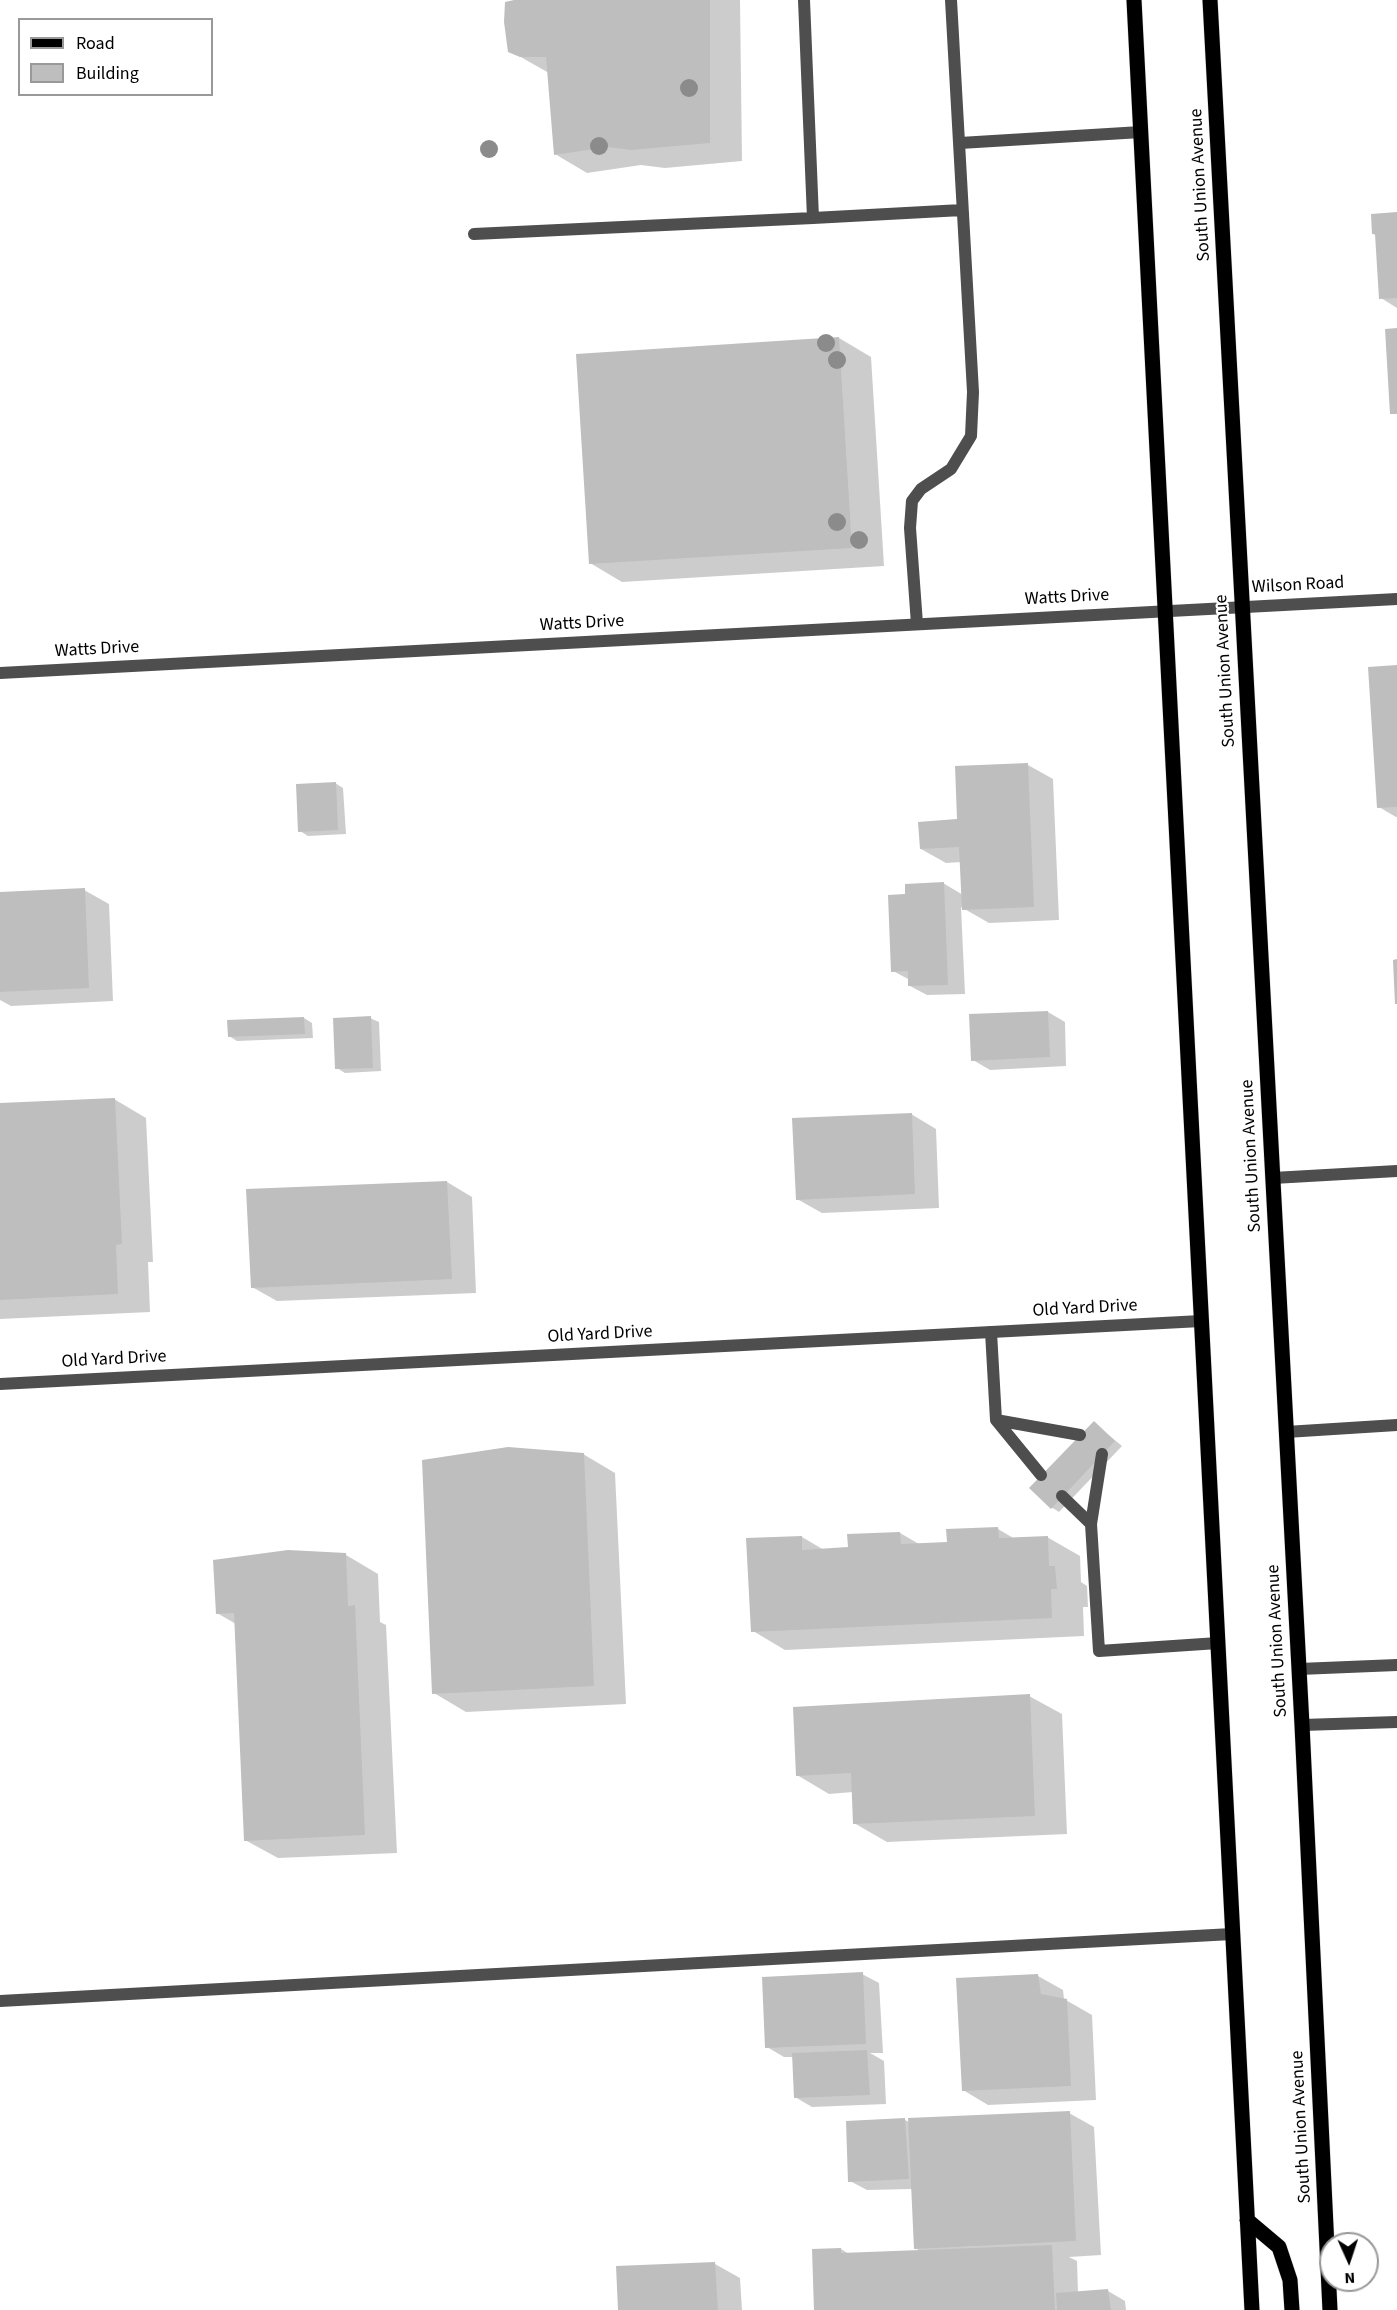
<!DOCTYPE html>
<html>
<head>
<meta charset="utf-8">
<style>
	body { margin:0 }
	#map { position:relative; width:1397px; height:2310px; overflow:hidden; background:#fff; font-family:"Source Sans 3",sans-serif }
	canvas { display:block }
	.legend { position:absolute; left:18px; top:18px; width:195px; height:78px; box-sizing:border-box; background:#fff; border:2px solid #999; margin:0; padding:8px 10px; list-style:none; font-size:18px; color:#000 }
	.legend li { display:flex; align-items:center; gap:12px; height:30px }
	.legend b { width:30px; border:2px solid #999 }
	.north { position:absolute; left:1319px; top:2232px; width:60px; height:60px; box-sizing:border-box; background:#fff; border:2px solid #999; border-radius:50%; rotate:177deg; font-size:16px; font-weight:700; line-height:24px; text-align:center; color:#000 }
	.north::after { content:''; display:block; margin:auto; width:21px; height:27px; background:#000; clip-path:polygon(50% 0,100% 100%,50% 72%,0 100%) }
</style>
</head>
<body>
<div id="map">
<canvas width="1397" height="2310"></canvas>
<ul class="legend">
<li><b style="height:8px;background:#000"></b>Road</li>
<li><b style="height:16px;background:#bebebe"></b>Building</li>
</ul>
<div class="north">N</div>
</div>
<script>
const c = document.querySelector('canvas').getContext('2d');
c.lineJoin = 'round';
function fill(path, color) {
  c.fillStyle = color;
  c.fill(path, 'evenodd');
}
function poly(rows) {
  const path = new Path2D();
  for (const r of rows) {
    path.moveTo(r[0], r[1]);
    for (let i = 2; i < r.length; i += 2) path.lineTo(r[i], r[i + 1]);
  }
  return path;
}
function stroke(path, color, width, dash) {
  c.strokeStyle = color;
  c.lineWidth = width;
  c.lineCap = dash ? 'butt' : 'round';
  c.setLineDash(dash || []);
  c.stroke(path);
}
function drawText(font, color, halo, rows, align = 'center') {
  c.font = font + ' "Source Sans 3",sans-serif';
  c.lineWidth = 4.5;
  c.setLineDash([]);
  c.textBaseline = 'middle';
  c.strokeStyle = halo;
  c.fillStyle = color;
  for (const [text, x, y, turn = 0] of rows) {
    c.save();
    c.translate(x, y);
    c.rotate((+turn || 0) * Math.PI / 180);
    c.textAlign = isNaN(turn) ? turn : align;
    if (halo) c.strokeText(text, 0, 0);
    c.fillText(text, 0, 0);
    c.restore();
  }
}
fill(poly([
	[521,0,740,0,742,161,665,168,641,165,587,173,555,154,549,73,510,51],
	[1397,213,1397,308,1381,298,1376,235,1373,234],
	[839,338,871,357,884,566,622,582,590,563],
	[1397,666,1397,817,1396,817,1379,807],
	[1028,765,1053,779,1059,920,989,923,961,907,965,994,927,995,910,986,910,980,893,971,906,895,943,883,963,895,962,862,946,863,921,849,959,821],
	[335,783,343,788,346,834,308,836,300,831],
	[84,890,109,904,113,1001,11,1006,0,1000,0,894],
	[1048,1012,1065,1022,1066,1066,990,1070,973,1060],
	[304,1018,312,1023,313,1038,237,1041,229,1036],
	[370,1018,379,1022,381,1071,345,1073,337,1068],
	[114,1099,146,1118,153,1262,148,1262,150,1312,0,1319,0,1105],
	[911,1114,936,1129,939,1208,822,1213,797,1199],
	[447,1182,472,1197,476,1293,277,1301,252,1287],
	[1094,1423,1122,1446,1059,1512,1051,1507],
	[583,1454,615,1473,626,1704,466,1712,434,1693],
	[998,1529,1015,1539,1047,1537,1080,1556,1081,1582,1087,1586,1088,1607,1083,1607,1084,1636,785,1650,753,1631,802,1537,824,1550,849,1549,900,1533,919,1544,949,1543],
	[346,1555,378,1574,380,1622,386,1625,397,1853,278,1858,245,1840,236,1624,217,1613],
	[1029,1696,1062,1714,1067,1834,887,1842,854,1823,853,1792,829,1794,797,1775],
	[862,1974,879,1983,883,2053,870,2053,884,2061,886,2104,812,2107,795,2097,793,2057,784,2057,767,2047],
	[1038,1976,1063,1990,1064,1999,1092,2015,1096,2100,988,2105,963,2090],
	[1069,2113,1094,2127,1101,2255,1069,2257,1077,2261,1078,2293,1108,2291,1125,2301,1126,2310,816,2310,841,2249,849,2254,920,2251,915,2248,912,2189,867,2190,850,2181,905,2120,909,2122],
	[715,2264,740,2278,742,2310,619,2310]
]), '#0003');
fill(poly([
	[514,0,710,0,710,143,631,150,608,147,554,155,546,57,520,57,508,52,504,22,505,2],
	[1397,212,1397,298,1379,299,1375,234,1372,234,1371,214],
	[1397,328,1397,414,1390,414,1385,329],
	[839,337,852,548,589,564,576,354],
	[1397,665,1397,807,1377,808,1368,667],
	[1028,763,1034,907,962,910,959,847,920,849,918,822,957,819,955,766],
	[336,782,338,830,298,832,296,784],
	[944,882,948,985,908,986,908,971,891,972,888,895,905,894,905,884],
	[85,888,89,988,0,992,0,892],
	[1397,959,1397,1004,1395,1004,1393,960],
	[1048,1011,1050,1057,971,1061,969,1014],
	[371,1016,373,1068,335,1069,333,1018],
	[304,1017,305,1034,228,1037,227,1020],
	[115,1098,122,1244,116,1245,118,1294,0,1300,0,1103],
	[912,1113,915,1194,796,1200,792,1118],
	[447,1181,452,1279,251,1288,246,1189],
	[1094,1421,1115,1441,1051,1509,1029,1488],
	[508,1447,584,1453,594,1686,432,1694,422,1460],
	[998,1527,999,1538,1048,1536,1049,1566,1055,1566,1057,1589,1051,1589,1052,1618,751,1632,746,1538,802,1536,802,1550,848,1547,847,1534,900,1532,901,1544,947,1542,946,1529],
	[288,1550,346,1553,348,1606,355,1605,365,1835,244,1841,234,1613,216,1614,213,1560],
	[1030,1694,1035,1816,853,1824,851,1773,796,1776,793,1707],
	[863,1972,866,2044,765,2048,762,1977],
	[1038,1974,1041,1994,1067,1999,1071,2086,962,2091,956,1978],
	[867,2050,870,2095,794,2098,792,2053],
	[1070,2111,1076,2241,914,2249,908,2118],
	[905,2118,909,2179,848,2182,846,2121],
	[1052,2245,1055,2310,814,2310,812,2249,841,2248,841,2253],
	[715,2262,718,2310,618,2310,616,2266],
	[1108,2289,1111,2310,1057,2310,1056,2293]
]), '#bebebe');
const primary = poly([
	[1134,0,1252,2310],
	[1210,0,1302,1725,1330,2310],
	[1247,2220,1279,2247,1290,2280,1292,2310]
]);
stroke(primary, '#dbdbdb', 16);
stroke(poly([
	[960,143,1141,132],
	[813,218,962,210],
	[474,234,813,218,804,0],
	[917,624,910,528,912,501,921,489,951,469,971,436,973,392,951,0],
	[991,1332,996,1420,1041,1475],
	[996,1420,1080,1435],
	[1286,1432,1397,1425],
	[1062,1496,1091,1524,1099,1651,1218,1643],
	[1091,1524,1102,1454],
	[1299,1669,1397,1665],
	[1302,1725,1397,1722],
	[0,2001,1232,1934]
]), '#4e4e4e', 12);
stroke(poly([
	[1273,1178,1397,1171],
	[0,1384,1201,1321]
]), '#4e4e4e', 12);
stroke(poly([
	[0,673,1397,599]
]), '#4e4e4e', 12);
stroke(primary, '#000', 15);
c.fillStyle = '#8b8b8b';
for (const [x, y] of [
	[689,88],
	[599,146],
	[489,149],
	[826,343],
	[837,360],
	[837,522],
	[859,540]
]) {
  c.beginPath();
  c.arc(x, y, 9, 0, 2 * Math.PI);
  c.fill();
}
drawText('18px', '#000', '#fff', [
	["South Union Avenue",1201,185,-93],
	["Wilson Road",1298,586,-3],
	["Watts Drive",1067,598,-3],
	["Watts Drive",582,624,-3],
	["Watts Drive",97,650,-3],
	["South Union Avenue",1226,671,-93],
	["South Union Avenue",1252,1156,-93],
	["Old Yard Drive",1085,1309,-3],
	["Old Yard Drive",600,1335,-3],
	["Old Yard Drive",114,1360,-3],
	["South Union Avenue",1278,1641,-93],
	["South Union Avenue",1302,2127,-93]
]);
</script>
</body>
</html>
